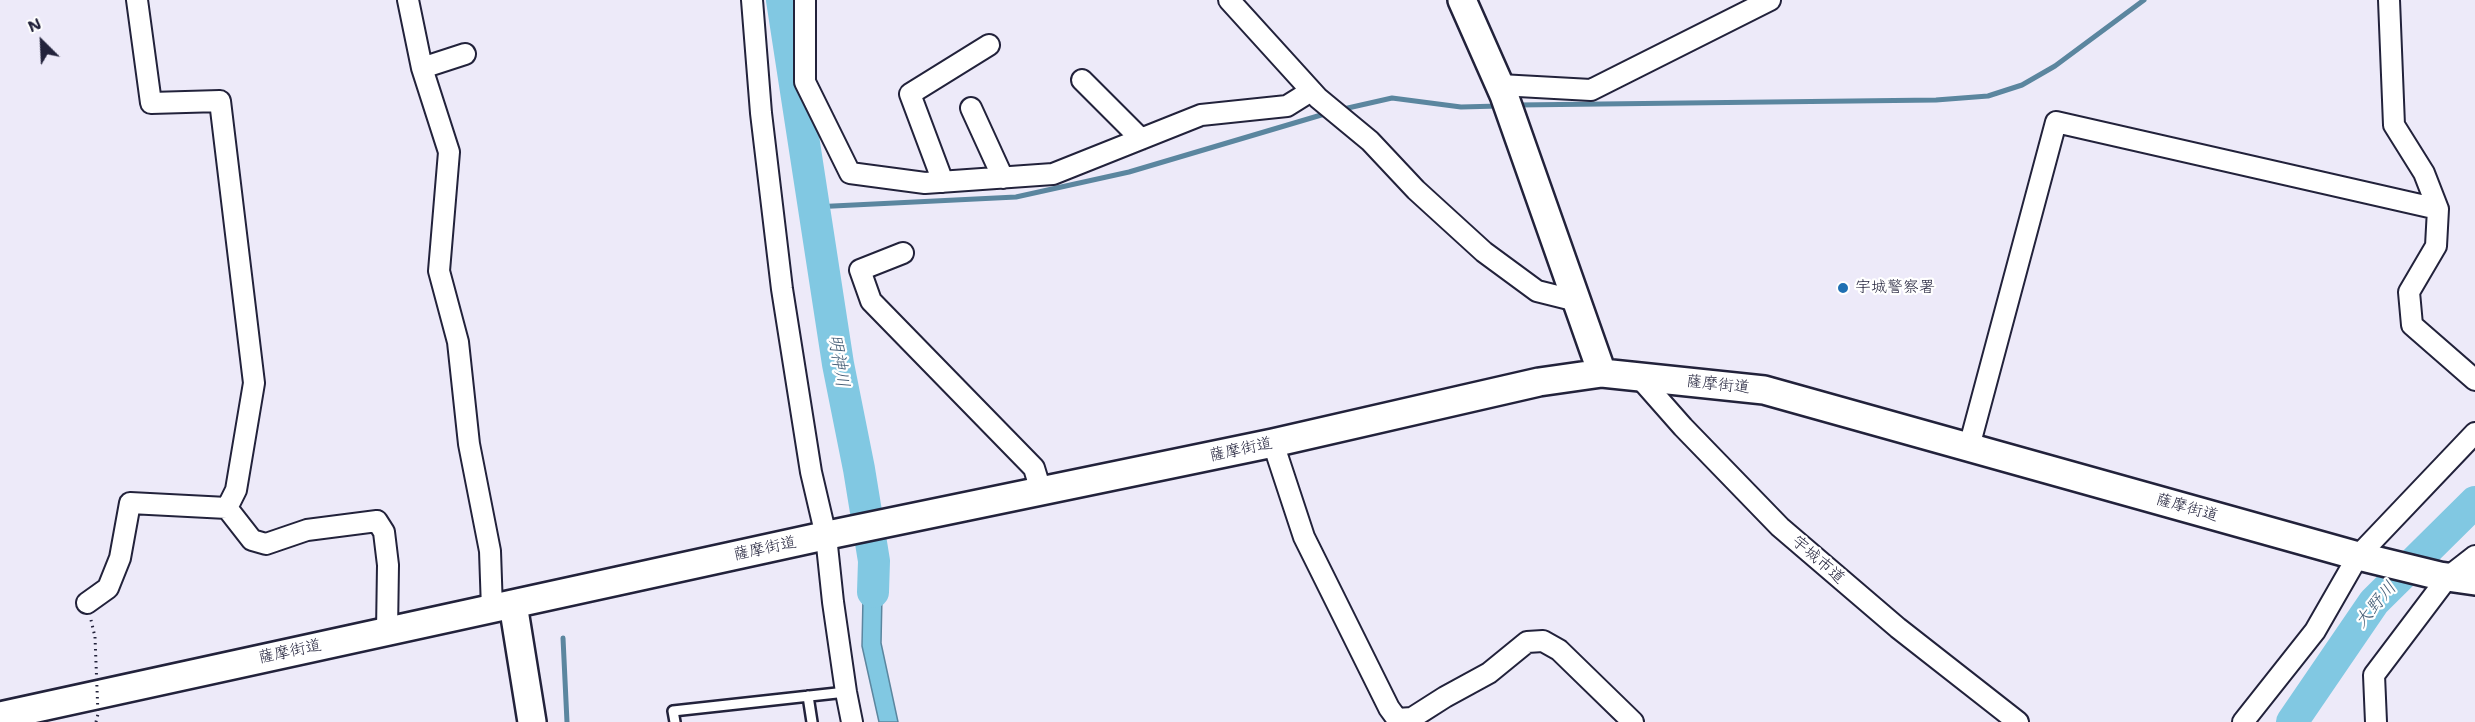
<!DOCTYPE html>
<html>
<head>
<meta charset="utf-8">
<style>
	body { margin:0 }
	#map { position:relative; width:2475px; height:722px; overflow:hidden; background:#edeaf9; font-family:"Shantell Sans",sans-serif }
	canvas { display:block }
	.north { position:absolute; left:12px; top:12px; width:60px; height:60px; -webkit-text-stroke:4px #fff; paint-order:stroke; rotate:336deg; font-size:16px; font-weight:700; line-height:24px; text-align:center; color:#22223b }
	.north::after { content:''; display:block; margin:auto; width:21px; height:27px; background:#22223b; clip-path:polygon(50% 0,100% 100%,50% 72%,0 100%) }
</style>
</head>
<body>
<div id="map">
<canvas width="2475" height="722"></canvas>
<div class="north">N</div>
</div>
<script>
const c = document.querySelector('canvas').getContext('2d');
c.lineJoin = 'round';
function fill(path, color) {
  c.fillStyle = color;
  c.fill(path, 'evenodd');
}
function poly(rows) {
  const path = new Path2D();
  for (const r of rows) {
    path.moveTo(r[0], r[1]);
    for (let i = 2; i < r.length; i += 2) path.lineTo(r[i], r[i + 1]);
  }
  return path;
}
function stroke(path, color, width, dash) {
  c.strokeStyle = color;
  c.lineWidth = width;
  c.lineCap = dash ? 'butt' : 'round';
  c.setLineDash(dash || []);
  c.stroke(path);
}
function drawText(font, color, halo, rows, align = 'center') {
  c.font = font + ' "Shantell Sans","Klee One",sans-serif';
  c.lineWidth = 4.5;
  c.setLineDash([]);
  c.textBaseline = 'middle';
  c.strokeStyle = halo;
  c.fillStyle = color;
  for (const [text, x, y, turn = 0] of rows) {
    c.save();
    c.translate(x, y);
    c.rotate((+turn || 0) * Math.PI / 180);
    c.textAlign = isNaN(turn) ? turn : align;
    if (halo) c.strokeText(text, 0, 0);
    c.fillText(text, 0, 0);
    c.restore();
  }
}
const water = poly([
	[883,547,881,643,898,722,879,722,862,646,864,549,883,547]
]);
fill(water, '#81c8e2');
stroke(water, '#5b869f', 1.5);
stroke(poly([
	[1518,105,1936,100,1988,96,2022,85,2055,66,2144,0],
	[1339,110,1392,98,1461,107,1499,106],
	[813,207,1016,197,1129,172,1328,113],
	[563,638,567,722]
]), '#5b869f', 5);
stroke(poly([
	[782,0,838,364,859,469,874,561,873,592],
	[2292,722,2374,602,2475,502]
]), '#81c8e2', 32);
const lane = poly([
	[808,696,812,722],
	[675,722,673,711,846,692]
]);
const street = poly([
	[408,0,422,68,449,152,439,271,458,342,469,444,490,551,492,609],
	[752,0,761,113,782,289,811,472,826,536,833,602,846,692,852,722],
	[805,0,805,82,850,173,925,183,1053,174,1201,115,1287,106,1311,91],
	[1229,0,1318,98,1370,141,1416,190,1484,252,1537,291,1577,301],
	[2389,0,2394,125,2424,173,2438,209,2436,246,2409,292,2412,325,2475,380],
	[422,68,465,54],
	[1082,80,1141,139],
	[1500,85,1591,90,1770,0],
	[971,108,1003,178],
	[943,182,910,94,989,45],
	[903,253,860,270,871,301,1034,468,1041,491],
	[1638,376,1683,427,1780,527,1898,628,2018,722],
	[1273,443,1304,537,1389,708,1397,719,1412,718,1445,697,1489,673,1527,642,1543,641,1559,650,1633,722],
	[1969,447,2056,122,2438,209],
	[227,508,252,540,266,544,307,530,377,521,384,532,388,565,387,631],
	[87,603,108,588,120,558,130,503,227,508,236,490,254,383,220,101,151,103,137,0],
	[2243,722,2315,631,2358,556,2475,433],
	[2376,722,2374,675,2448,577,2475,556]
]);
const secondary = poly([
	[1462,0,1504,95,1602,373],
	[513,604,532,722],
	[0,716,833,534,1273,443,1539,382,1602,373,1764,390,2358,556,2440,576,2475,581]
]);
stroke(lane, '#22223b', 14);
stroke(street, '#22223b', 24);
stroke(secondary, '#22223b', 32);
stroke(poly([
	[91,620,95,637]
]), '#22223b', 3, [1.5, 4.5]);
stroke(lane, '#fff', 9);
stroke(street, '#fff', 20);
stroke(secondary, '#fff', 27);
stroke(poly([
	[95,637,98,714,96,722]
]), '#22223b', 3, [1.5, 4.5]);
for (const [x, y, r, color] of [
	[1843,288,6,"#1f6fb2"]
]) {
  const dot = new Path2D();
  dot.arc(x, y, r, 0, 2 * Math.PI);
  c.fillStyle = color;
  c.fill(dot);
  stroke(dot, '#fff', 2);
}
drawText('16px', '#22223b', '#fff', [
	["宇城警察署",1855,288]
], 'left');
drawText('16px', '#22223b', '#fff', [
	["薩摩街道",1718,385,6],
	["薩摩街道",1241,450,-12],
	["薩摩街道",2187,508,16],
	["薩摩街道",765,549,-12],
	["宇城市道",1818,560,41],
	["薩摩街道",290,652,-12]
]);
drawText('italic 18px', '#435c75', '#fff', [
	["明神川",838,361,81],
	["大野川",2376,605,-50]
]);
</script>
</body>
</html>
